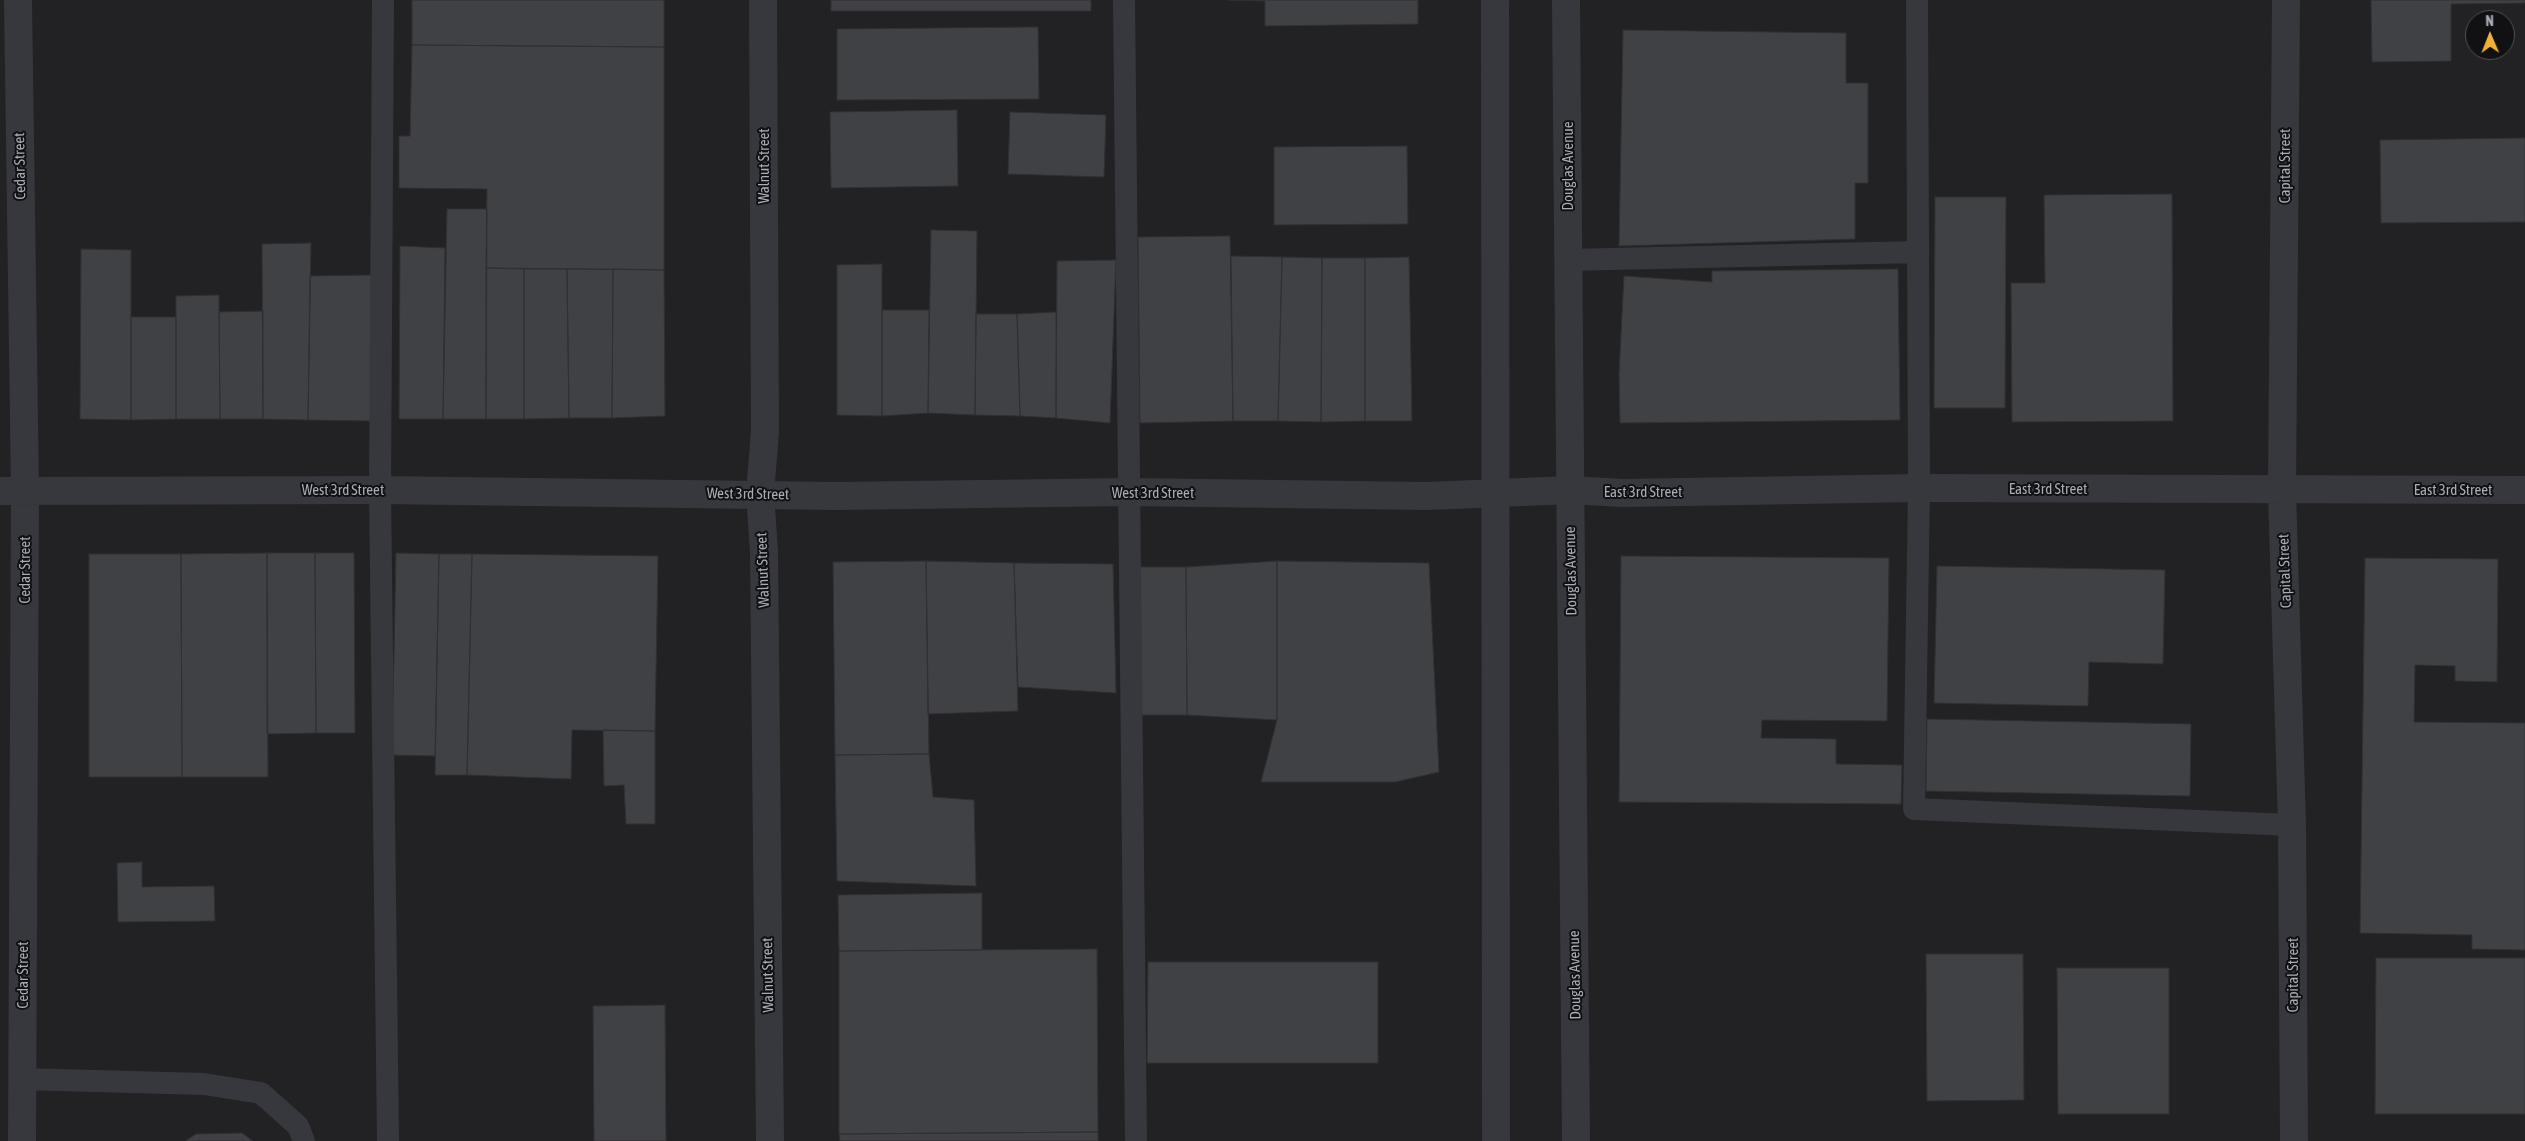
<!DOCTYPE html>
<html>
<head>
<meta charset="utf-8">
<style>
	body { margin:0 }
	#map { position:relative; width:2525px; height:1141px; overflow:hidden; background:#161618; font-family:"Asap Condensed",sans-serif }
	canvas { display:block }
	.north { position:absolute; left:2465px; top:10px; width:50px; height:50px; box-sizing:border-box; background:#111113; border:1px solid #4d4f55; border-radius:50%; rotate:359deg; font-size:14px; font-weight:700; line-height:20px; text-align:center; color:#a8adb8 }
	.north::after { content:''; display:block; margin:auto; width:18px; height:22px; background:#f2b134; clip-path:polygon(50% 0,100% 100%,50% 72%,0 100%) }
</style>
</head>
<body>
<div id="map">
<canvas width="2525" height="1141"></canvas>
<div class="north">N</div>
</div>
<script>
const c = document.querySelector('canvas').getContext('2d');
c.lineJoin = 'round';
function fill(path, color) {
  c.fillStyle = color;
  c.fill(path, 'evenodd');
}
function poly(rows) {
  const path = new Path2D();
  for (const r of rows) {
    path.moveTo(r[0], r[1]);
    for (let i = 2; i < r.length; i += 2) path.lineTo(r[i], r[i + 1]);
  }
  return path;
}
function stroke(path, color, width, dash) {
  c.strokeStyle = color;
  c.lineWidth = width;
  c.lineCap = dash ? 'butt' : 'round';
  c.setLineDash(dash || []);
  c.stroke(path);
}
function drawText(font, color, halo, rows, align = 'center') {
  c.font = font + ' "Asap Condensed",sans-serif';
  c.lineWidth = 4;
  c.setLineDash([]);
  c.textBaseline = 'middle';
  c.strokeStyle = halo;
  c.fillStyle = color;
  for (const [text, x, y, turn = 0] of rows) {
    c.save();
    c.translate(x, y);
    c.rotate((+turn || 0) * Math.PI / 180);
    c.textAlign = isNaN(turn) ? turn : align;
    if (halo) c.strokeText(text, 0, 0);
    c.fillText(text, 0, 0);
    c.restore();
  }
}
fill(poly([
	[0,0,2525,0,2525,1141,0,1141],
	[2475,20,2505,20,2505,50,2475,50]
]), '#222225');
const building = poly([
	[412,0,664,0,664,47,412,45,412,0],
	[831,0,1091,0,1091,11,831,11,831,0],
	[1418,0,1418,24,1265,26,1265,1,1228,0,1418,0],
	[2371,0,2525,0,2525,3,2451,4,2451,61,2372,62,2371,0],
	[1038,27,1039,99,837,100,837,29,1038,27],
	[1623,30,1846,33,1846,83,1868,83,1868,183,1855,183,1855,239,1619,246,1623,30],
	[412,45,664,47,664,270,486,268,487,189,399,188,399,136,410,136,412,45],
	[957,110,958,186,831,188,830,112,957,110],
	[1010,112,1106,115,1104,177,1008,174,1010,112],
	[2525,138,2525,222,2381,223,2380,140,2525,138],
	[1407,146,1408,224,1274,225,1274,147,1407,146],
	[2172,194,2173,421,2012,422,2011,283,2045,283,2044,195,2172,194],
	[1935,197,2006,197,2005,408,1934,408,1935,197],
	[447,209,487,209,486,419,443,419,447,209],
	[931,230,977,231,975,415,928,413,931,230],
	[1230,236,1233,421,1140,423,1138,237,1230,236],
	[311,243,308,420,263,419,262,244,311,243],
	[400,246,445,248,443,419,399,419,400,246],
	[81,249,131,250,131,420,80,419,81,249],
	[1231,256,1282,257,1278,421,1233,421,1231,256],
	[1282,257,1322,258,1321,422,1278,421,1282,257],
	[1409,257,1412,421,1365,421,1365,258,1409,257],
	[1322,258,1365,258,1365,421,1321,422,1322,258],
	[1116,260,1110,423,1056,418,1057,261,1116,260],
	[882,264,882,416,837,415,837,265,882,264],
	[486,268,524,269,524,419,486,419,486,268],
	[524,269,567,269,569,418,524,419,524,269],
	[567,269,613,269,612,418,569,418,567,269],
	[613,269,664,270,665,416,612,418,613,269],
	[1898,269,1900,420,1620,423,1619,374,1624,276,1712,282,1712,271,1898,269],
	[371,275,372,421,308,420,310,276,371,275],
	[219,295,220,419,176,419,176,296,219,295],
	[882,310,929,310,928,413,882,416,882,310],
	[263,311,263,419,220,419,219,312,263,311],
	[1056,312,1056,418,1020,416,1017,314,1056,312],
	[976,314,1017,314,1020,416,975,415,976,314],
	[131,317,176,317,176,419,131,420,131,317],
	[267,553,315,553,316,733,267,734,267,553],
	[267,553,268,777,182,777,181,554,267,553],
	[315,553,354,553,355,733,316,733,315,553],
	[396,553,439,554,435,756,392,755,396,553],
	[89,554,181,554,182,777,89,777,89,554],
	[439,554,472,554,467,775,435,775,439,554],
	[472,554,658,556,655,731,572,730,571,779,467,775,472,554],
	[1621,556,1889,558,1887,721,1762,720,1761,738,1836,739,1836,764,1902,765,1901,804,1619,802,1621,556],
	[2365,558,2498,559,2497,682,2455,681,2455,666,2415,665,2414,722,2525,723,2525,950,2472,949,2472,935,2360,933,2365,558],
	[926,561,1014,563,1018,711,928,714,926,561],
	[926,561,929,754,835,755,833,562,926,561],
	[1277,561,1429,563,1439,772,1395,782,1261,782,1277,720,1277,561],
	[1277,561,1277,720,1187,715,1186,567,1277,561],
	[1014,563,1113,564,1116,693,1018,687,1014,563],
	[1937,566,2165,570,2163,664,2089,662,2088,706,1934,703,1937,566],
	[1139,567,1186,567,1187,715,1140,715,1139,567],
	[1927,719,2191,724,2190,796,1926,791,1927,719],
	[603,730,655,731,655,824,626,824,624,785,604,786,603,730],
	[929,754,933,797,974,800,976,886,837,881,835,755,929,754],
	[142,862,142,887,214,886,215,921,118,922,117,863,142,862],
	[982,893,982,950,839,951,838,895,982,893],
	[1097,949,1098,1132,839,1134,839,951,1097,949],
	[1926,954,2023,954,2024,1100,1927,1101,1926,954],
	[2376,958,2525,958,2525,1114,2375,1114,2376,958],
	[1148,962,1378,962,1378,1063,1147,1063,1148,962],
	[2057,968,2169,968,2169,1114,2058,1114,2057,968],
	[665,1005,666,1141,594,1141,593,1006,665,1005],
	[1098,1132,1098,1141,840,1141,839,1134,1098,1132],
	[242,1133,253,1141,185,1141,196,1134,242,1133]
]);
fill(building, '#404145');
stroke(building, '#303034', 1);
stroke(poly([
	[383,0,380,490,388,1141],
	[1124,0,1136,1141],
	[1917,0,1919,488,1914,809,2292,825],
	[1568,260,1918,252],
	[22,1079,204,1084,261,1093,298,1126,304,1141]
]), '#37383d', 22);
stroke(poly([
	[18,0,25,491,22,1141],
	[2286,0,2282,491,2292,825,2294,1141],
	[0,491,380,490,836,496,1129,492,1427,496,1570,490,1623,493,1919,488,2525,490]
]), '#37383d', 28);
stroke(poly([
	[763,0,765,432,760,493,764,552,770,1141],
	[1495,0,1496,1141],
	[1566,0,1576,1141]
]), '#37383d', 28);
drawText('15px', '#a8adb8', '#111113', [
	["Cedar Street",20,166,-91],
	["Walnut Street",764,166,-90],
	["Douglas Avenue",1568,166,-90],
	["Capital Street",2285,166,-90],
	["East 3rd Street",2048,489],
	["West 3rd Street",343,490],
	["East 3rd Street",2453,490],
	["East 3rd Street",1643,492],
	["West 3rd Street",1153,493],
	["West 3rd Street",748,494,1],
	["Cedar Street",25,570,-90],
	["Walnut Street",763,570,-92],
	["Douglas Avenue",1571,571,-91],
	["Capital Street",2285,571,-92],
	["Cedar Street",23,975,-90],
	["Walnut Street",768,975,-91],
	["Douglas Avenue",1575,975,-91],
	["Capital Street",2293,975,-90]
]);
</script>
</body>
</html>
